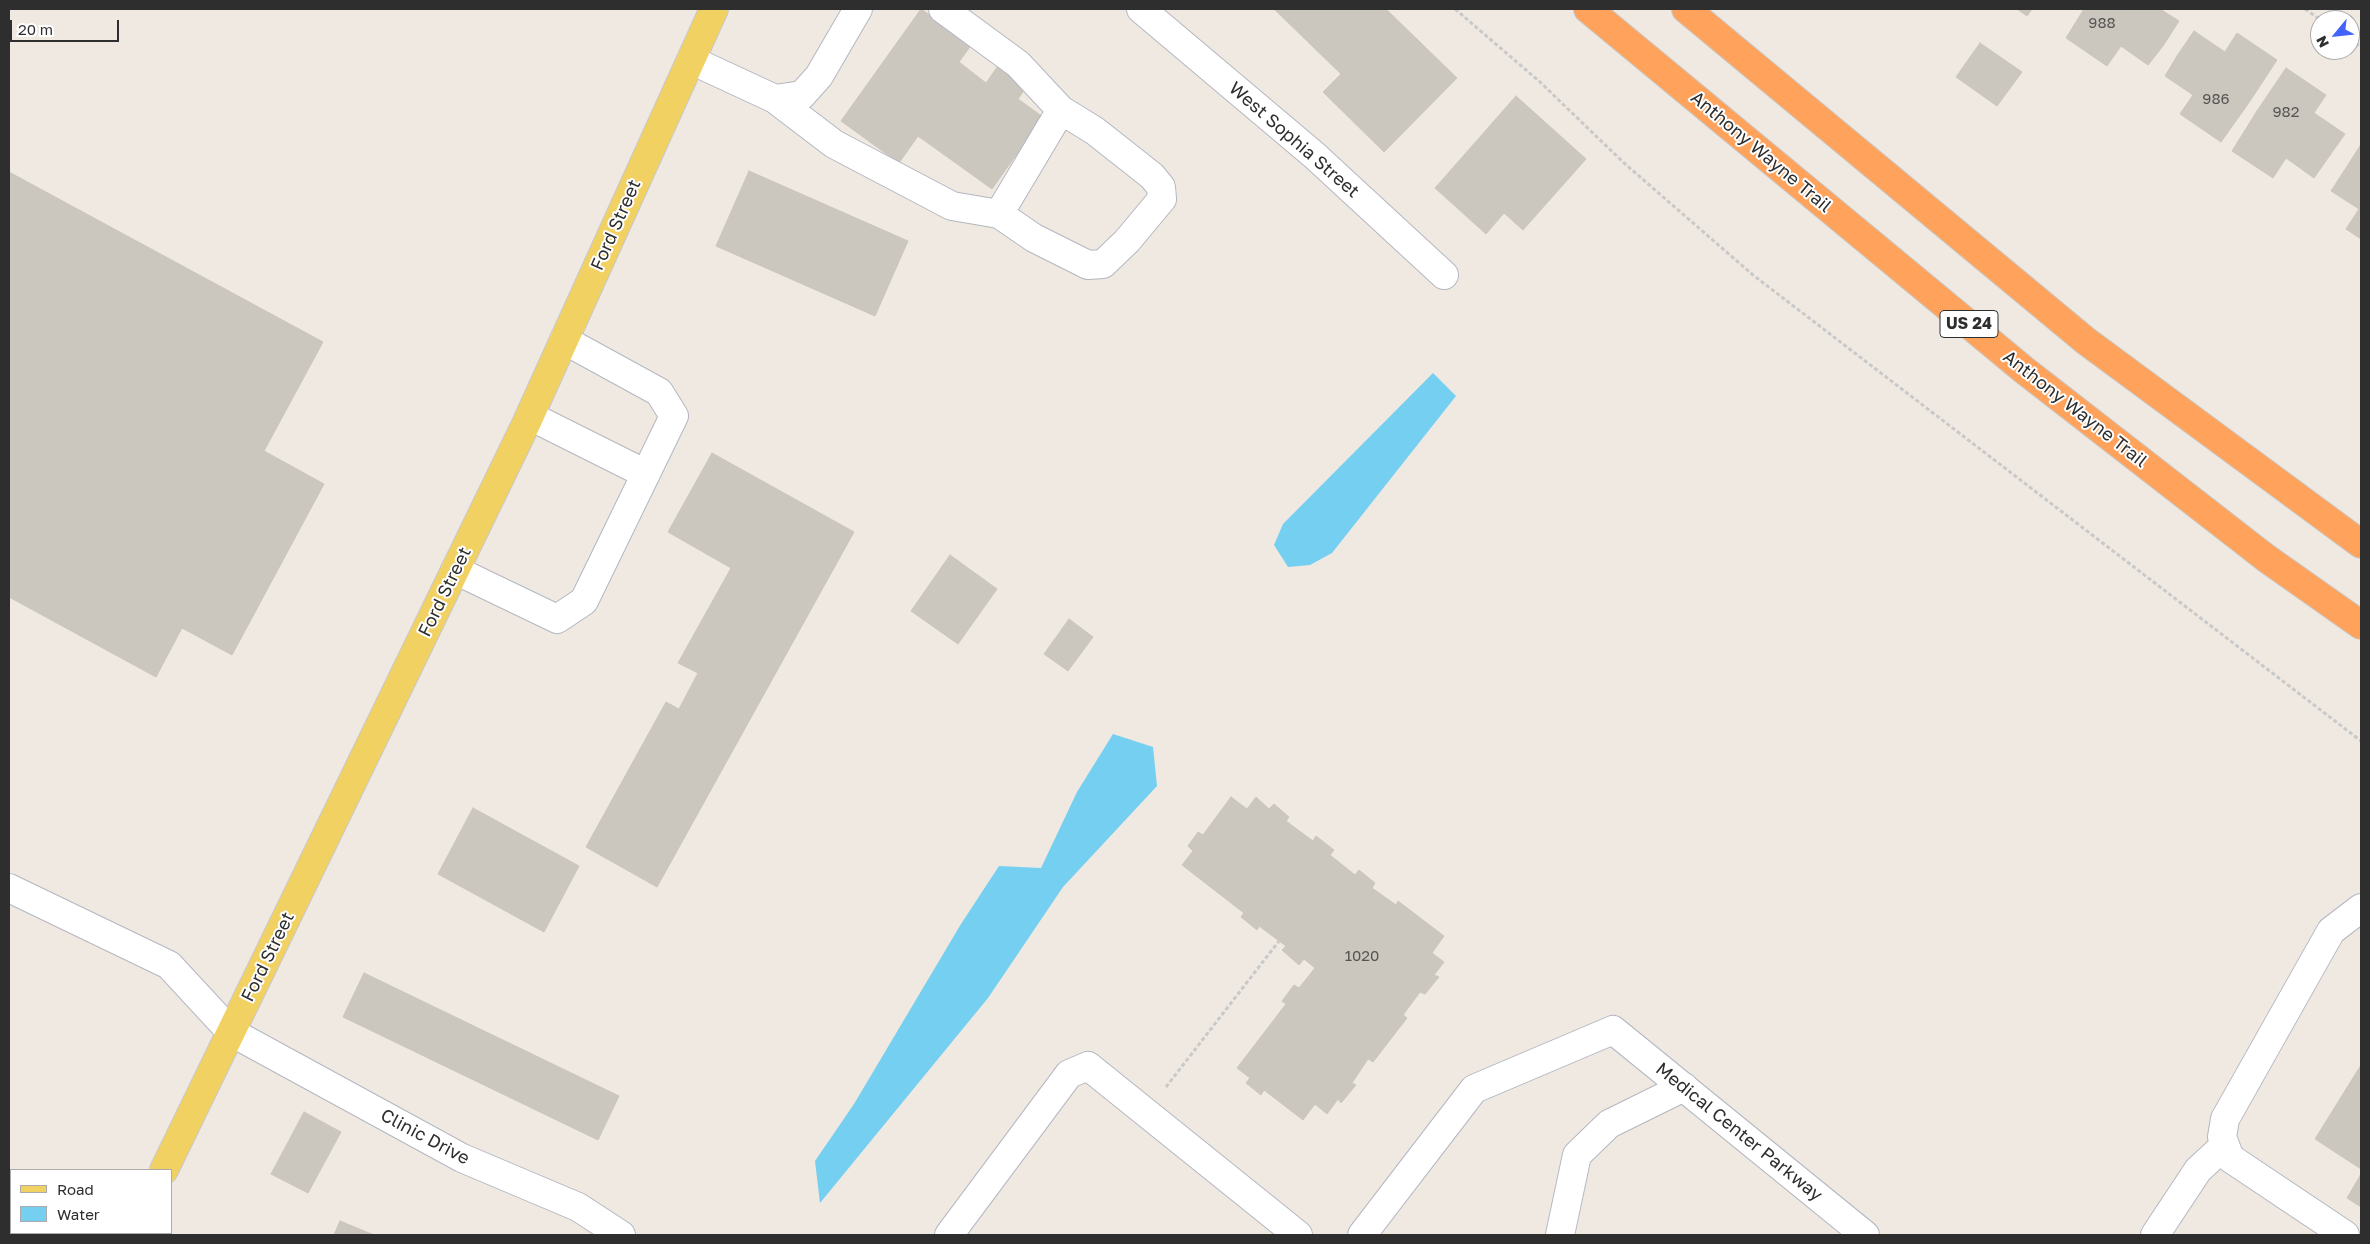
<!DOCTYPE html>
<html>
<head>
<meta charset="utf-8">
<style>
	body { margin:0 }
	#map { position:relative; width:2370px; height:1244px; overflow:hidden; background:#efe9e1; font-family:"Golos Text",sans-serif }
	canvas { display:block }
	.frame { position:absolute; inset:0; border:10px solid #2e2e2e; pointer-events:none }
	.legend { position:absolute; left:10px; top:1169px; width:162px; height:65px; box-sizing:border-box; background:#fff; border:1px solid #ababab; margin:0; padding:6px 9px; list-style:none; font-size:15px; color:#2e2e2e }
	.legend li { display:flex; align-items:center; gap:10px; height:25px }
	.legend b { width:25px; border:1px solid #ababab }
	.north { position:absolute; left:2310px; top:10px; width:50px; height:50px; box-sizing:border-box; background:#fff; border:1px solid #ababab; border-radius:50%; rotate:242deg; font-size:14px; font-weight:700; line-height:20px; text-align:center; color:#2e2e2e }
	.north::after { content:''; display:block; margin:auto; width:18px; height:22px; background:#4264fb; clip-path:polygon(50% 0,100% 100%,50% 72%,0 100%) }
	.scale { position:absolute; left:10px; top:20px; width:109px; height:22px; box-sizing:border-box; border:2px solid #2e2e2e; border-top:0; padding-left:6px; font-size:15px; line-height:18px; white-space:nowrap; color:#2e2e2e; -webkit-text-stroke:4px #fff; paint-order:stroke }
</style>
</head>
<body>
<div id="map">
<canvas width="2370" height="1244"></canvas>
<div class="frame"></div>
<ul class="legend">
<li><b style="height:6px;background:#f2d163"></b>Road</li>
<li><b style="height:14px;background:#75cff0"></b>Water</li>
</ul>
<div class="north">N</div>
<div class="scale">20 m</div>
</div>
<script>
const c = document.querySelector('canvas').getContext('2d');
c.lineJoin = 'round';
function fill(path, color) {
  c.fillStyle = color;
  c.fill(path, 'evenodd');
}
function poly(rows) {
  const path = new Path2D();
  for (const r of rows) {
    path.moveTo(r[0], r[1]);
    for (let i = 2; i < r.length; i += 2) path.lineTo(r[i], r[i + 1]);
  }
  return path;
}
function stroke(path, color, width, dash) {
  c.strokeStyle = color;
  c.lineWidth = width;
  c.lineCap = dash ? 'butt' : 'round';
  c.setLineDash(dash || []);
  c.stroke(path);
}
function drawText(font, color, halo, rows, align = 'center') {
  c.font = font + ' "Golos Text",sans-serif';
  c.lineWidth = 4;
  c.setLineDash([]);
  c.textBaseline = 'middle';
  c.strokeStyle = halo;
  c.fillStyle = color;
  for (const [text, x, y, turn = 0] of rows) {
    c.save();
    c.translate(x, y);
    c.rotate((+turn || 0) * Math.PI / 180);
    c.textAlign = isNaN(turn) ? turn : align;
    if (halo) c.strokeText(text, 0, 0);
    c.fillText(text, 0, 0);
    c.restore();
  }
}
fill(poly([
	[1433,373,1456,396,1332,553,1310,565,1288,567,1274,545,1283,524],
	[1113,734,1153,747,1157,786,1063,887,988,998,820,1203,815,1161,854,1104,961,924,999,866,1041,868,1077,792]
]), '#75cff0');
const building = poly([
	[921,9,972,44,959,62,986,83,998,66,1027,86,1018,99,1043,117,992,189,918,136,899,163,841,121,921,9],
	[1274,9,1386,9,1457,78,1384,152,1323,92,1341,74,1274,9],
	[2017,9,2032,9,2027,16,2017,9],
	[2084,9,2107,9,2163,46,2148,65,2121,46,2107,66,2066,38,2084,9],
	[2107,9,2160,9,2179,21,2163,46,2107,9],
	[2194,31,2225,52,2237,33,2277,60,2248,104,2177,56,2194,31],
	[1980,43,2022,72,1997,106,1956,77,1980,43],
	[2177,56,2248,104,2221,142,2180,114,2193,95,2165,76,2177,56],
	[2286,68,2326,95,2314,113,2345,134,2328,158,2257,111,2286,68],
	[1516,96,1586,159,1523,230,1504,213,1486,234,1435,188,1516,96],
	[2257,111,2328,158,2314,178,2286,158,2273,178,2232,151,2257,111],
	[2360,146,2361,147,2361,183,2344,171,2360,146],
	[749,171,908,241,875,316,716,246,749,171],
	[2344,171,2361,183,2361,239,2346,229,2359,209,2331,191,2344,171],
	[9,172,323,342,264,451,324,484,232,655,182,628,156,677,9,597,9,172],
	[712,453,854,532,657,887,586,847,666,702,679,709,698,673,678,663,731,568,668,532,712,453],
	[950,555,997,589,958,644,911,611,950,555],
	[1069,619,1093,637,1068,671,1044,654,1069,619],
	[1231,797,1247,809,1256,797,1269,809,1274,804,1289,817,1286,821,1313,841,1316,836,1334,850,1330,855,1355,875,1359,870,1375,883,1372,888,1396,905,1398,901,1444,936,1432,953,1444,962,1434,975,1439,977,1425,994,1420,992,1403,1015,1407,1018,1373,1062,1368,1059,1352,1083,1356,1085,1341,1103,1338,1099,1327,1114,1315,1104,1303,1120,1264,1090,1261,1095,1246,1083,1250,1078,1237,1068,1286,1004,1282,1001,1294,985,1299,988,1315,968,1304,959,1299,965,1282,950,1286,946,1259,926,1257,930,1241,917,1244,913,1182,865,1193,851,1188,846,1198,832,1203,835,1231,797],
	[473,808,579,866,544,932,438,874,473,808],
	[364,973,619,1096,598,1140,343,1017,364,973],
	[2361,1065,2361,1169,2315,1139,2361,1065],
	[304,1112,341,1132,308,1193,271,1174,304,1112],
	[2361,1174,2361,1207,2347,1198,2361,1174],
	[9,1217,11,1218,11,1233,23,1233,22,1235,9,1235,9,1217],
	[340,1221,374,1235,334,1235,340,1221]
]);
fill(building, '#cbc7bf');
stroke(building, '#cbc5ba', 1);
const minor = poly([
	[1141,9,1314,155,1444,275],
	[691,60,775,99,802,95,819,76,858,9],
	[775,99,834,144,952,206,999,214,1061,110,1018,64,943,9],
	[999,214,1034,238,1088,265,1103,264,1127,241,1162,199,1161,187,1152,176,1095,131,1061,110],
	[530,416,646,474],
	[455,570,557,619,584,601,674,416,659,392,564,340],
	[9,888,169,965,231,1032,462,1158,578,1207,621,1235],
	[949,1235,1069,1074,1088,1066,1298,1235],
	[1362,1235,1474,1089,1613,1030,1865,1235],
	[1560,1235,1577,1155,1609,1124,1684,1087],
	[2155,1235,2198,1170,2225,1145],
	[2345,1235,2230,1158,2222,1137,2225,1119,2331,931,2361,908]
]);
const major = poly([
	[164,1170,526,424,714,9],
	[133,1235,134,1233]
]);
const highway = poly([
	[1588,9,2024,370,2266,558,2361,625],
	[1686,9,2086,341,2361,544]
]);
stroke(minor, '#b4b7c1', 30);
stroke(major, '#c9c9c9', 30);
stroke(highway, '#c9c9c9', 30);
stroke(poly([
	[1455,9,1540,82,1624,163,1753,275,2361,741],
	[2305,9,2321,20],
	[2350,40,2361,47],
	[1166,1087,1279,941]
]), '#c9c9c9', 3, [4, 2.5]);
stroke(minor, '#fff', 28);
stroke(major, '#f2d163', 28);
stroke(highway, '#ffa35c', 28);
drawText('15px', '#555452', null, [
	["988",2102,23],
	["986",2216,99],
	["982",2286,112],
	["1020",1362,956]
]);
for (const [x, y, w] of [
	[1969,324,58]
]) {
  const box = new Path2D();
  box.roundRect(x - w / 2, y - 13.5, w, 27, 4);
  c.fillStyle = '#fff';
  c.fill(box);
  stroke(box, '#2e2e2e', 1);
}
drawText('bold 16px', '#2e2e2e', null, [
	["US 24",1969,324]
]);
drawText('18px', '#2e2e2e', '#fff', [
	["West Sophia Street",1294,140,41],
	["Anthony Wayne Trail",1761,152,40],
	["Ford Street",616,225,-66],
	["Anthony Wayne Trail",2075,409,38],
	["Ford Street",445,592,-64],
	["Ford Street",268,957,-64],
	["Medical Center Parkway",1739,1132,39],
	["Clinic Drive",425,1137,28]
]);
</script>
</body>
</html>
